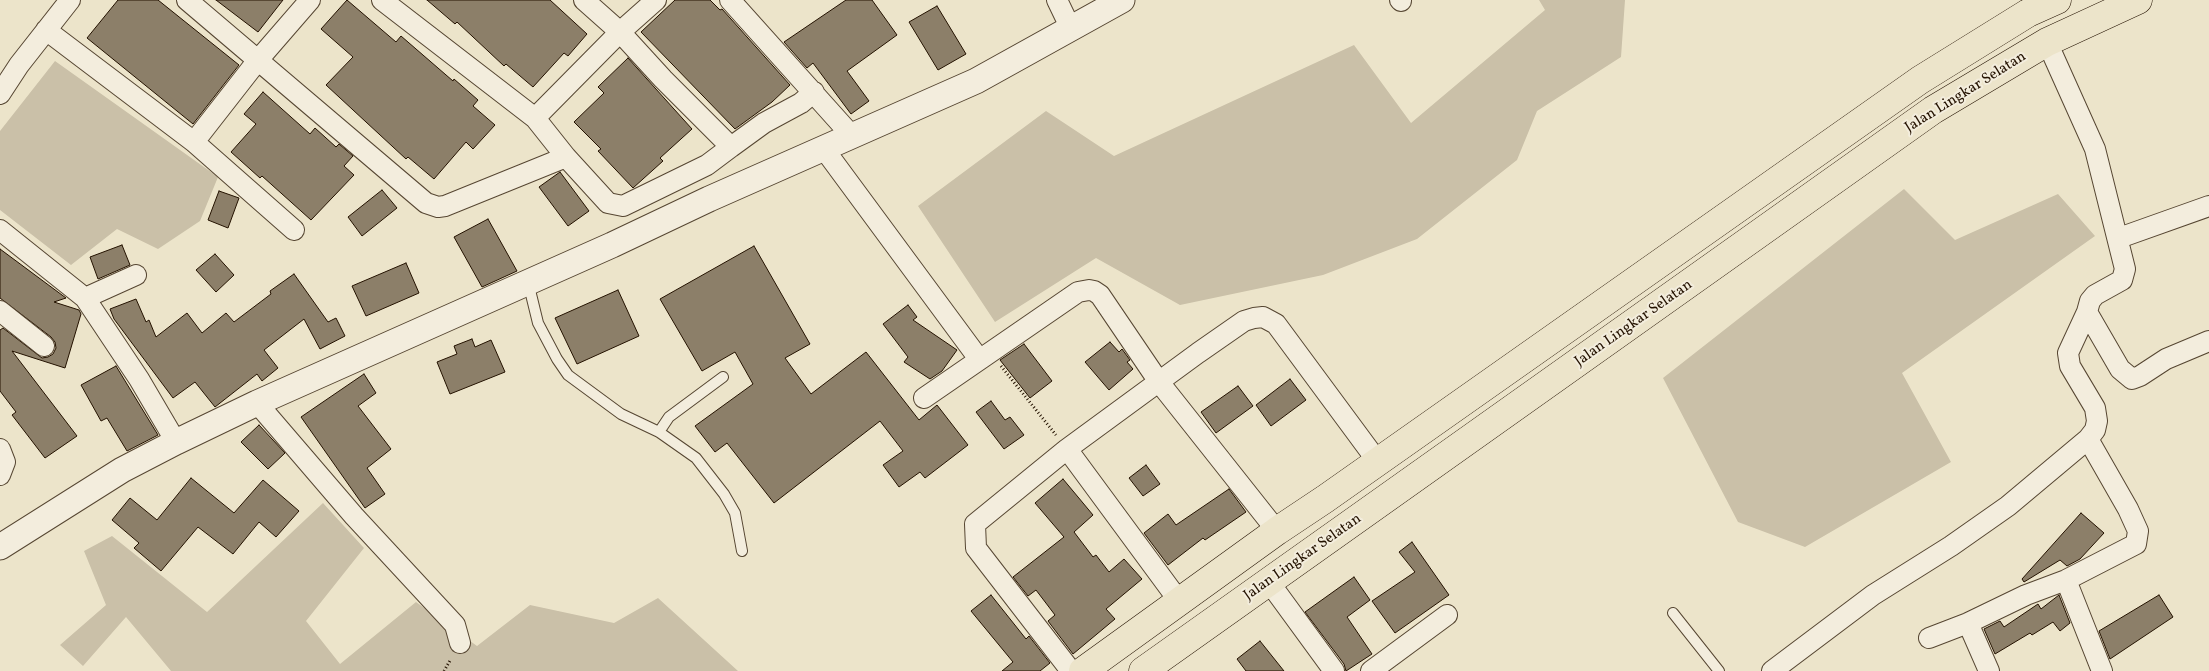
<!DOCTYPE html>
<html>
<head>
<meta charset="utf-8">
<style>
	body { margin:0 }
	canvas { display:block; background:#ece4ca }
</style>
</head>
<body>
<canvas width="2209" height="671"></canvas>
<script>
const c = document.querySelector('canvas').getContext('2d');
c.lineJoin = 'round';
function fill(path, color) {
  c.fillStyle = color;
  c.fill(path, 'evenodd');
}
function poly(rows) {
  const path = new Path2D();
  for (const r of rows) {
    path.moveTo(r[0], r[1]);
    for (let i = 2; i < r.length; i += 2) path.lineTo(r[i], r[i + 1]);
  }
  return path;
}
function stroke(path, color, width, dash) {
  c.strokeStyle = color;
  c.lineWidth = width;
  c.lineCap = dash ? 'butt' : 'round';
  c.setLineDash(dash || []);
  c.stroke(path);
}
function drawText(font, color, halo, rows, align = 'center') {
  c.font = font + ' Vollkorn,serif';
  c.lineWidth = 4;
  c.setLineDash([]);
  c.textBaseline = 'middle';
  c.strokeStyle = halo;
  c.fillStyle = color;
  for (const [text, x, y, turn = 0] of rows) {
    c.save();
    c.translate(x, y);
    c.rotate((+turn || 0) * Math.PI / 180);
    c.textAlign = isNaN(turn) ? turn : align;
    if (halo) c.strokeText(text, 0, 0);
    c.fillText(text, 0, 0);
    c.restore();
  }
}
fill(poly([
	[1539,0,1625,0,1621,57,1537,111,1517,160,1417,239,1323,275,1180,305,1096,258,995,322,918,206,1046,111,1114,156,1354,45,1411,123,1545,10],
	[55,61,218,177,200,221,158,249,117,229,71,265,0,210,0,131],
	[1904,189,1955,240,2058,194,2095,236,1902,373,1951,462,1805,547,1738,522,1663,378],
	[323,503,364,548,306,621,340,664,416,602,477,646,530,605,614,623,658,598,738,671,171,671,126,617,83,666,60,645,106,605,84,551,112,536,207,612]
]), '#cac0a8');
const building = poly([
	[118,0,158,0,239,65,193,124,87,38,118,0],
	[216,0,283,0,258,32,216,0],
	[347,0,396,42,401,36,453,81,454,79,478,100,473,106,495,125,473,149,466,142,434,179,408,157,406,159,326,85,353,57,321,29,347,0],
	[427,0,550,0,587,34,568,56,564,53,533,87,506,64,504,66,457,22,455,24,427,0],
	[675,0,710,0,720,10,722,9,790,85,772,102,735,129,641,32,675,0],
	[846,0,872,0,897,35,847,71,869,101,851,114,813,63,807,68,784,42,846,0],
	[937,6,966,54,938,70,909,22,937,6],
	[628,58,692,129,660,158,663,161,633,188,598,151,601,149,574,122,604,93,598,87,628,58],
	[263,92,310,134,315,128,336,147,339,144,353,156,344,166,354,175,311,220,262,176,260,178,231,152,256,124,244,114,263,92],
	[560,172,589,211,568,226,539,187,560,172],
	[382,190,397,208,362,236,348,217,382,190],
	[219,191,239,198,228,228,208,220,219,191],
	[488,219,517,271,482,287,454,237,488,219],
	[122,245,130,265,98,279,90,257,122,245],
	[754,246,810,344,785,358,811,394,866,352,919,420,937,405,968,445,925,478,920,472,899,487,883,465,903,451,880,421,774,503,727,443,715,452,695,426,753,384,735,352,702,371,660,299,754,246],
	[0,249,66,298,54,302,79,310,81,314,65,368,12,351,77,436,45,458,12,415,16,412,0,391,0,330,3,328,42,358,48,357,53,354,56,348,55,342,51,337,0,298,0,249],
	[215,254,234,275,216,292,196,270,215,254],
	[406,263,419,293,366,316,352,286,406,263],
	[294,274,328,322,336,318,345,336,320,349,304,319,264,350,278,368,262,381,257,374,215,407,195,382,173,398,114,319,110,309,136,299,146,322,149,320,156,337,187,313,202,333,226,313,234,322,271,294,270,291,294,274],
	[618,290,639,336,577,364,555,318,618,290],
	[908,305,917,317,913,320,957,350,942,371,930,379,904,362,908,357,883,324,908,305],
	[472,339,475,347,491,340,505,372,450,394,437,362,457,354,454,346,472,339],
	[1110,342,1119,352,1122,349,1130,360,1127,362,1133,369,1109,390,1085,362,1110,342],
	[1024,344,1052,381,1030,398,1000,360,1024,344],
	[116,366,158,435,127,451,107,418,101,421,81,385,116,366],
	[364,374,376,393,358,406,391,449,367,468,385,494,365,508,301,417,364,374],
	[1290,379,1306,400,1271,426,1256,405,1290,379],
	[1238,386,1253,406,1216,433,1201,412,1238,386],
	[991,401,1005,420,1010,417,1024,435,1004,449,976,412,991,401],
	[259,425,285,453,268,469,241,442,259,425],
	[1146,465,1160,484,1143,496,1129,478,1146,465],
	[191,478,234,513,263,480,299,511,276,537,259,522,233,554,198,527,161,571,134,548,139,543,112,520,130,498,157,520,191,478],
	[1063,479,1093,515,1074,532,1093,557,1096,555,1109,572,1124,559,1142,579,1106,609,1115,619,1073,654,1048,621,1055,615,1036,590,1028,596,1013,577,1064,537,1035,503,1063,479],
	[1229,489,1246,512,1205,540,1203,538,1168,565,1144,533,1168,514,1176,525,1229,489],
	[2081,513,2104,533,2080,559,2067,566,2060,560,2024,582,2022,579,2081,513],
	[1412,542,1449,595,1395,633,1372,601,1415,572,1399,552,1412,542],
	[1354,577,1370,600,1347,617,1372,654,1346,671,1344,664,1305,612,1354,577],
	[991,595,1026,639,1029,636,1050,663,1040,671,1002,671,1013,662,971,611,991,595],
	[2059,595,2070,623,2060,631,2053,622,2032,635,2030,633,1995,654,1984,629,2000,621,2004,627,2038,604,2041,609,2059,595],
	[2159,595,2173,617,2110,659,2099,631,2159,595],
	[1260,641,1284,671,1246,671,1237,659,1260,641]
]);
fill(building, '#8c7f69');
stroke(building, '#241200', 1);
const service = poly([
	[528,282,538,323,557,359,568,375,621,414,659,432,696,458,724,494,735,513,742,551],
	[659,432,669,417,723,377],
	[1673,613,1719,671]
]);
const minor = poly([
	[187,0,426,203,438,207,445,206,566,157],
	[382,0,535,118,566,157,608,203,623,206,707,165,731,147,663,79,620,32,584,0],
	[730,0,852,136],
	[1057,0,1070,27],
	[1400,0,1401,1],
	[46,30,194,142,294,230],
	[0,94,19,65,70,0],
	[535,118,620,32,656,0],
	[194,142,258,60,310,0],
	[731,147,764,123,801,103,814,92],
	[824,149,979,359],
	[0,230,85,298],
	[2119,238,2209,206],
	[136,275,85,298,139,379,176,442],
	[0,311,44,346],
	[2087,312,2120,369,2132,379,2140,376,2166,359,2209,341],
	[924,398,1078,292,1089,290,1094,291,1100,295,1159,382,1277,531],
	[257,403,354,516,455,625,460,643],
	[0,449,5,462,0,475],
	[1067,449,1179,601],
	[2066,580,2102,671],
	[1269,582,1334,671],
	[1968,623,1989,671],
	[1929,638,1968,623,2026,595,2066,580,2136,544,2138,531,2128,509,2088,439],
	[1071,671,976,548,975,524,1067,449,1198,353,1244,321,1254,318,1263,317,1276,324,1378,462],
	[1371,671,1447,615],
	[1772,671,1873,595,1951,546,2008,506,2088,439,2095,430,2097,421,2095,408,2070,366,2068,353,2087,312,2090,301,2095,295,2122,280,2125,269,2095,149,2047,42]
]);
const tertiary = poly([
	[0,547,122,470,176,442,257,403,612,245,709,199,976,81,1122,0]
]);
const trunk = poly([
	[1083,671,1277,531,1325,499,1920,80,2028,13,2057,0],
	[1143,671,1933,110,2047,42,2138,0]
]);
stroke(service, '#564632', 12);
stroke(minor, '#564632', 22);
stroke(tertiary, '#564632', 27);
stroke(trunk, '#241200', 29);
stroke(poly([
	[1001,366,1056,435],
	[444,671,451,659]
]), '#241200', 3, [1, 2.5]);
stroke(service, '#f3eddd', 10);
stroke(minor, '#f3eddd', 20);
stroke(tertiary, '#f3eddd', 25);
stroke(trunk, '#ece4ca', 28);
drawText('15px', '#241200', '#f3eddd', [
	["Jalan Lingkar Selatan",1966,93,-32],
	["Jalan Lingkar Selatan",1634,324,-35],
	["Jalan Lingkar Selatan",1303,558,-35]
]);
</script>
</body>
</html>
